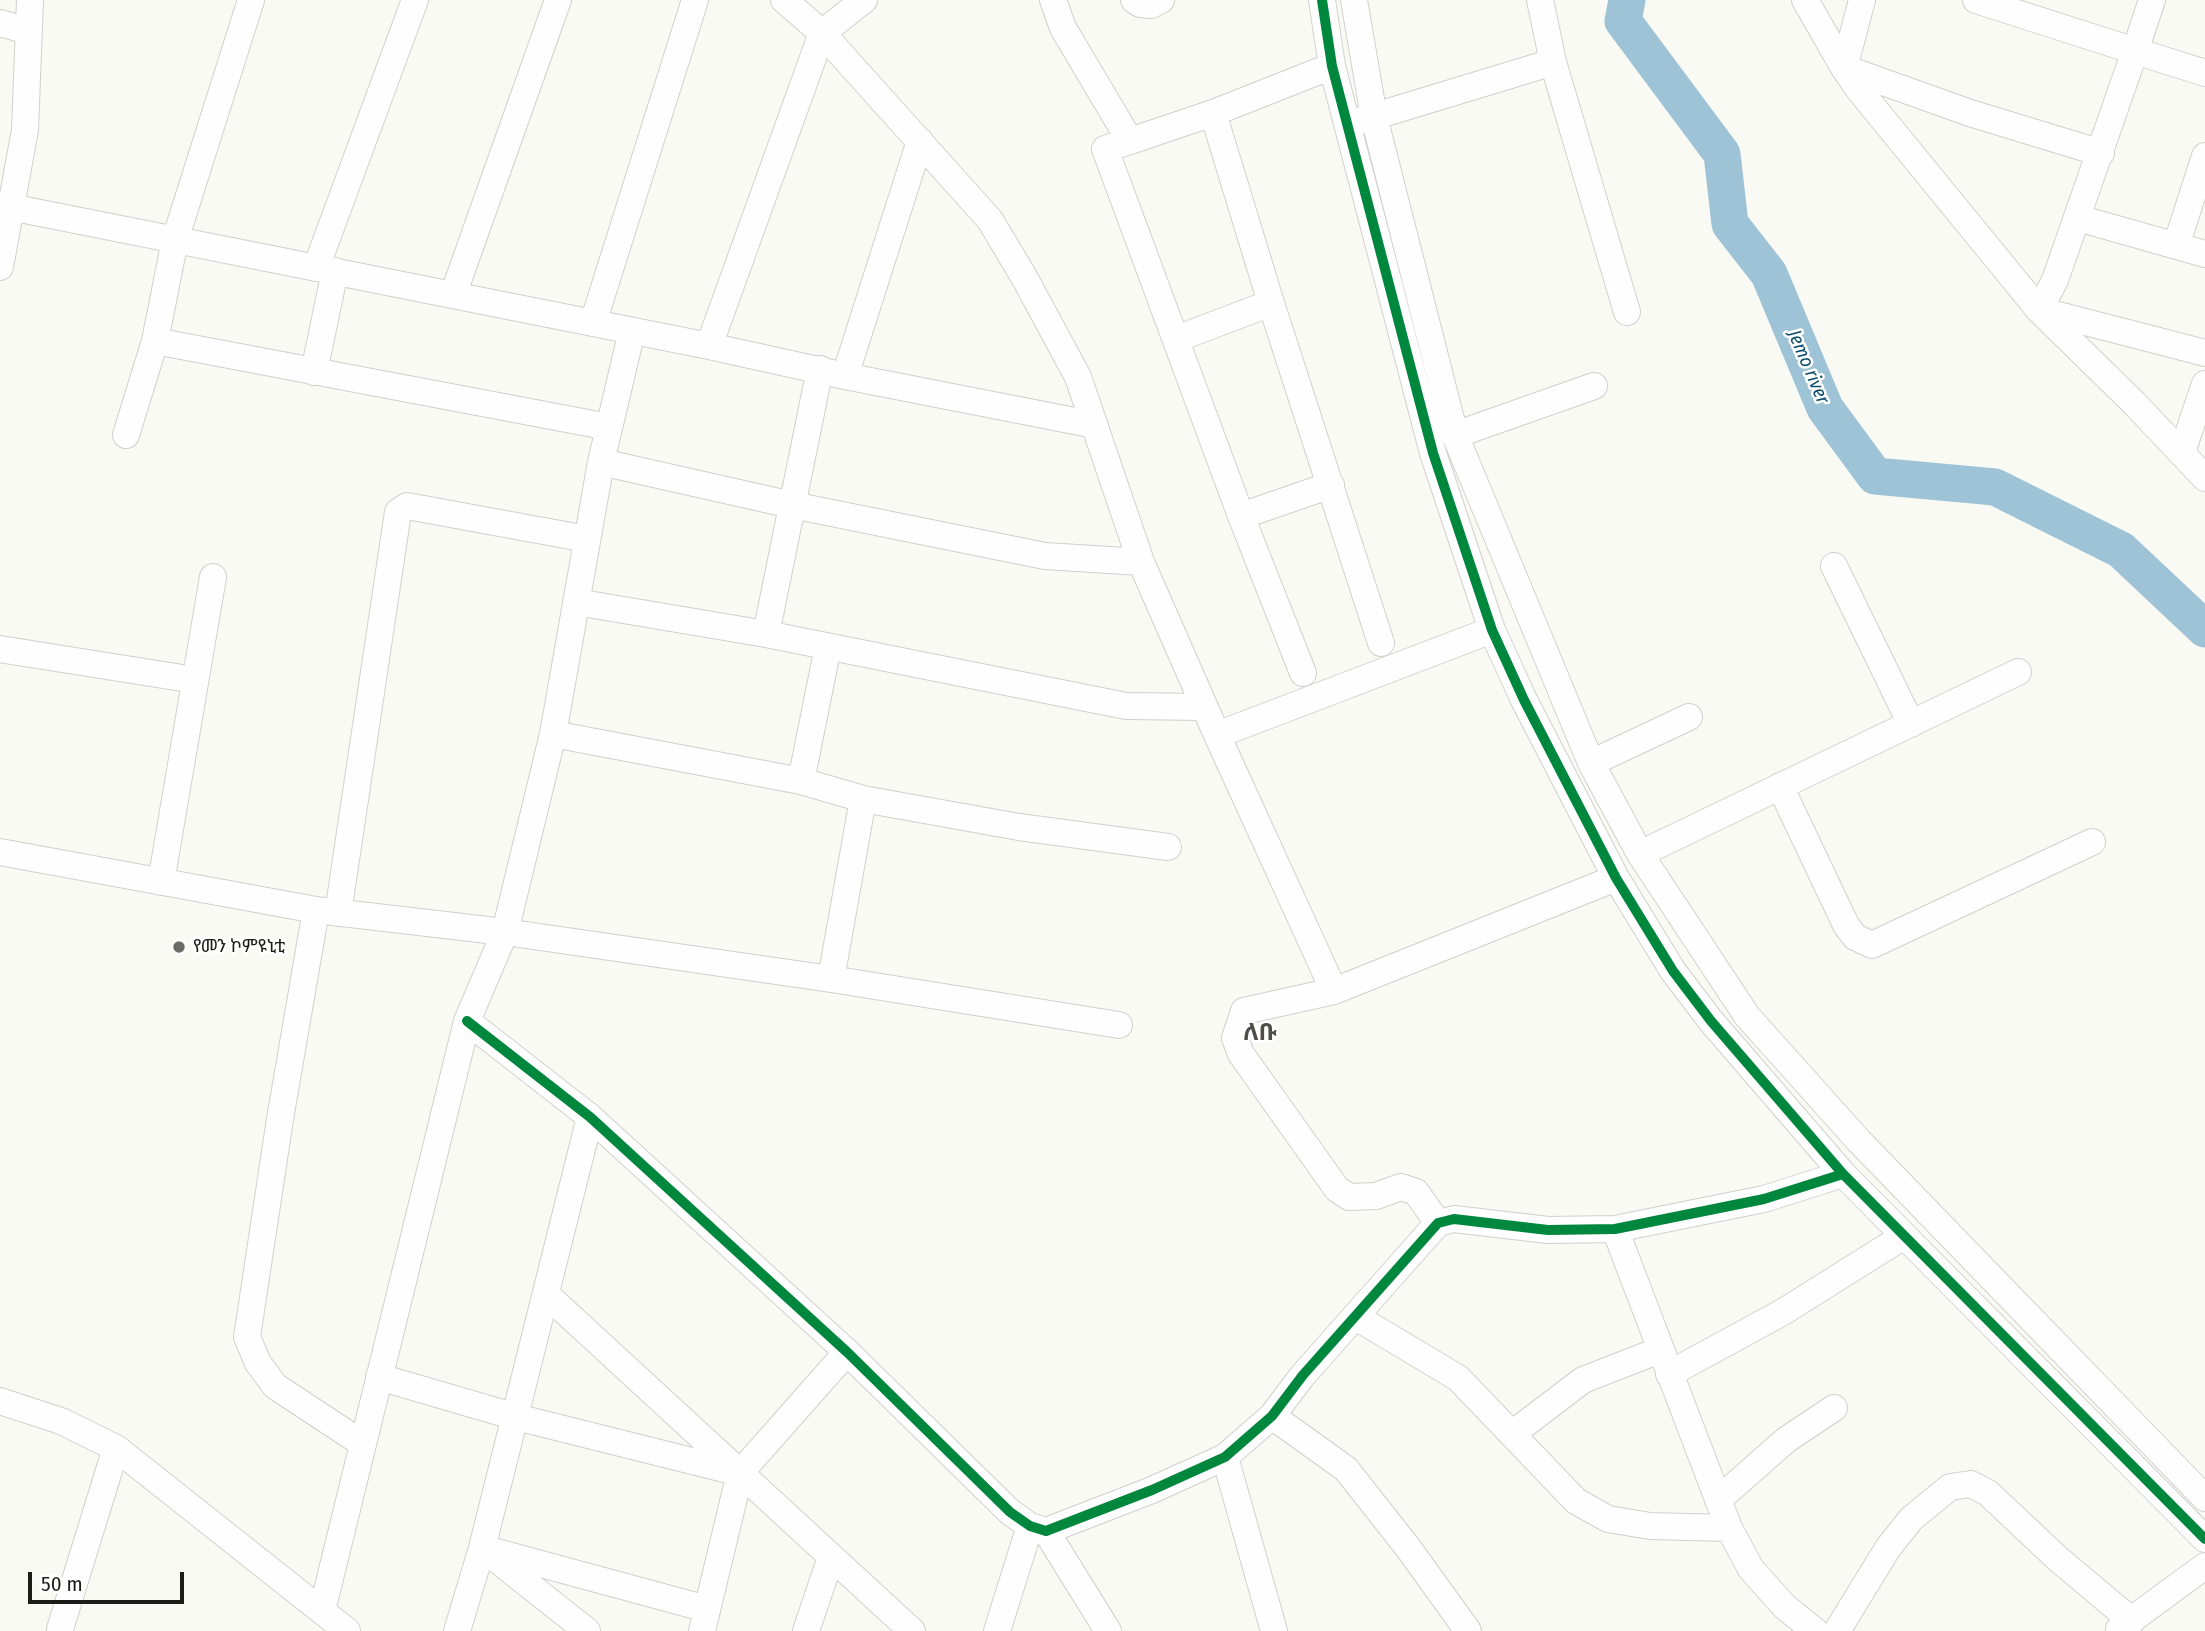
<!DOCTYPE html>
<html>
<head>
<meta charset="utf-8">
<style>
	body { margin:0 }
	#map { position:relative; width:2205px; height:1631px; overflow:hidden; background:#fafaf5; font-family:"Fira Sans Condensed",sans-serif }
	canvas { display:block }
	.scale { position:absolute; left:28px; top:1572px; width:156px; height:32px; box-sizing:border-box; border:4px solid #1d1c19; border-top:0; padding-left:9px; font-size:21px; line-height:24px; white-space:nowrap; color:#1d1c19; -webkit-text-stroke:5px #fff; paint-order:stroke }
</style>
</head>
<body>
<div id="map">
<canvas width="2205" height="1631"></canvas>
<div class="scale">50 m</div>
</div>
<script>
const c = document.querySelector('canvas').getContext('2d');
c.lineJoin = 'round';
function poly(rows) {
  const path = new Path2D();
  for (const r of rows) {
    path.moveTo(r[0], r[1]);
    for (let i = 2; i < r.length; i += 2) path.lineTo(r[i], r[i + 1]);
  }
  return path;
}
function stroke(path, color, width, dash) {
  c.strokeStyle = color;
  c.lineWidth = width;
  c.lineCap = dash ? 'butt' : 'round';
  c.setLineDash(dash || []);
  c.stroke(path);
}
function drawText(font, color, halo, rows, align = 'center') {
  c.font = font + ' "Fira Sans Condensed","Noto Sans Ethiopic",sans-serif';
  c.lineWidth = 5;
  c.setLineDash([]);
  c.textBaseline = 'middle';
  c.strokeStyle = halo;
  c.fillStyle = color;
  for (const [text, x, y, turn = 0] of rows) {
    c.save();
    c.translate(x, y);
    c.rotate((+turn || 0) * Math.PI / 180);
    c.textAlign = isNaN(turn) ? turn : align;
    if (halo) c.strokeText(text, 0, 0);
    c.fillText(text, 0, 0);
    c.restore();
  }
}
stroke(poly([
	[1627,0,1623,21,1722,154,1730,224,1769,274,1825,408,1875,476,1995,487,2121,550,2205,629]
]), '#9ec2d6', 37);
const minor = poly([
	[784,0,822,33,990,220,1024,277,1078,377,1141,562,1217,735,1334,991,1616,878],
	[1053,0,1063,28,1130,141,1105,149,1241,516,1303,673],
	[1134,0,1140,4,1151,5,1161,0],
	[1322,0,1332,66,1433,453,1492,630,1524,700,1616,878,1673,971,1711,1021,1843,1174,2205,1539],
	[1354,0,1374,117,1455,435,1591,763,1640,854,1747,1016,1859,1141,2205,1498],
	[1540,0,1553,62,1627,312],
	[1805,0,1844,68,1860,91,2039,310,2205,353],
	[1862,0,1844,68,1970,113,2101,153],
	[1976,0,2135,51,2152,0],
	[0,23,28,31],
	[2205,73,2135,51,2055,280,2039,310,2134,403,2205,478],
	[1213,113,1332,66],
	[1359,121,1553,62],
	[1130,141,1213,113,1271,303,1381,643],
	[0,205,709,346,845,376,920,141],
	[2078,218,2205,254],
	[2176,246,2205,156],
	[0,267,25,130,30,0],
	[316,268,415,0],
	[453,295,558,0],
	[593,323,695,0],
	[1176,339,1271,303],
	[155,341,609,427],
	[709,346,822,33,864,0],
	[314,372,335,271],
	[845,376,1095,425],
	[126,435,155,341,175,240,251,0],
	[1455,435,1594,386],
	[2182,452,2205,384],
	[601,462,792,505,1045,556,1141,562],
	[1241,516,1331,485],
	[1834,566,1911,724],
	[576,602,766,634,1126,706,1204,707],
	[766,634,820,369],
	[0,649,195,680],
	[553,734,801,781,863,799,1019,827,1168,847],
	[1217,735,1492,630],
	[1591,763,1689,717],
	[801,781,828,647],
	[1780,786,1846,925,1855,937,1872,945,2092,842],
	[0,852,316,910,505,932,831,979,1119,1025],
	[1640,854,2018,672],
	[161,882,213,577],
	[316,910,280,1119,247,1337,258,1363,275,1386,363,1444],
	[338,913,398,512,407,506,587,539],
	[831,979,863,799],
	[1334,991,1244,1011,1235,1038,1241,1054,1337,1189,1349,1197,1376,1196,1401,1187,1416,1192,1438,1223],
	[467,1021,590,1117,847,1352,1010,1512,1030,1526,1046,1531,1152,1490,1225,1457,1272,1416,1303,1375,1438,1223,1454,1219,1548,1230,1615,1229,1764,1199,1843,1174],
	[1615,1229,1729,1528,1751,1569,1785,1607,1815,1631],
	[547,1295,912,1631],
	[1356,1317,1458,1378,1576,1501,1608,1519,1650,1526,1729,1528],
	[1669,1374,1783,1312,1904,1236],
	[379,1377,516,1417,736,1472],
	[0,1401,61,1421,116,1448,347,1631],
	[1272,1416,1346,1469,1409,1549,1468,1631],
	[1512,1434,1583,1380,1660,1350],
	[1225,1457,1274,1631],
	[1718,1500,1786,1440,1834,1408],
	[1046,1531,1108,1631],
	[482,1548,707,1609],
	[491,1555,587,1631],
	[322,1611,467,1021,505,932,553,734,601,462,632,331],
	[60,1629,116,1448],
	[2119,1629,2205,1566],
	[457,1631,482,1548,590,1117],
	[702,1631,740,1473,847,1352],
	[806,1631,831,1557],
	[997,1631,1030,1526],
	[1837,1631,1888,1548,1911,1519,1950,1487,1971,1484,1988,1493,2057,1558,2132,1621]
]);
stroke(minor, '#d0d0cc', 28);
stroke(minor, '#fefefe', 26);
stroke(poly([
	[1322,0,1332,66,1433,453,1492,630,1524,700,1616,878,1673,971,1711,1021,1843,1174,2205,1539],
	[467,1021,590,1117,847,1352,1010,1512,1030,1526,1046,1531,1152,1490,1225,1457,1272,1416,1303,1375,1438,1223,1454,1219,1548,1230,1615,1229,1764,1199,1843,1174]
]), '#00873e', 10);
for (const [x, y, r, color] of [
	[179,947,7,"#6a6a66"]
]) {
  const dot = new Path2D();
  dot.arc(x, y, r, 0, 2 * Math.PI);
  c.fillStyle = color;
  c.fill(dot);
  stroke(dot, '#fff', 2.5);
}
drawText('18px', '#1d1c19', '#fff', [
	["የመን ኮምዩኒቲ",193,947]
], 'left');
drawText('italic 19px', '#0f4f6e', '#fff', [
	["Jemo river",1808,367,67]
]);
drawText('bold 24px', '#4f4d46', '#fff', [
	["ለቡ",1260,1033]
]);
</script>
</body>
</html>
